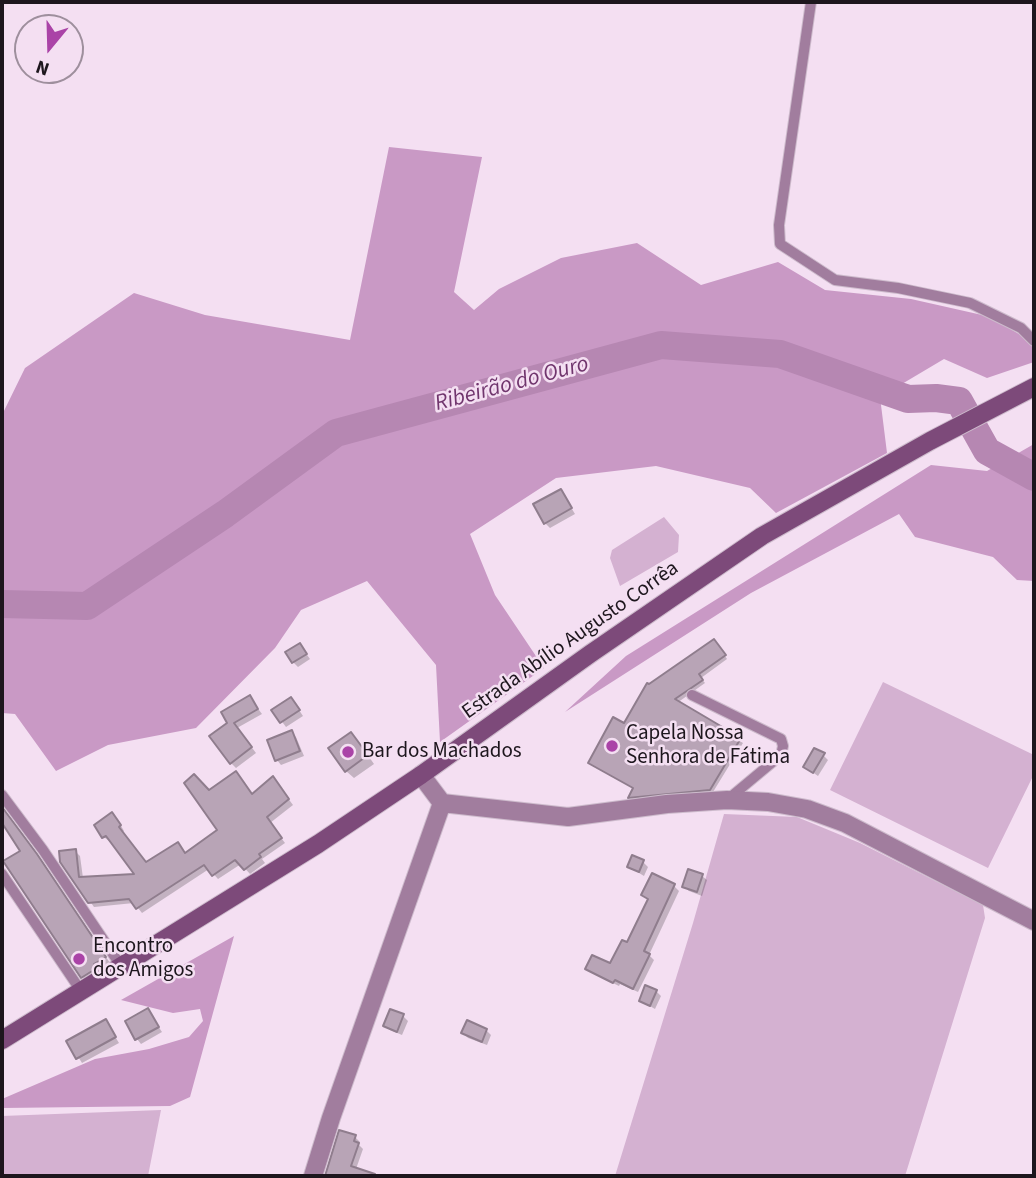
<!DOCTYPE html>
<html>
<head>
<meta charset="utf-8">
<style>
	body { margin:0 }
	#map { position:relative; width:1036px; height:1178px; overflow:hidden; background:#f4dff2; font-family:"Source Sans 3",sans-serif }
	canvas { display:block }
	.frame { position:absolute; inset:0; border:4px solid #1d161d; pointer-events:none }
	.north { position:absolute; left:14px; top:14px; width:70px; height:70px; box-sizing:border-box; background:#f4dff2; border:2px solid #9e8f9d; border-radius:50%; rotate:199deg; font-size:19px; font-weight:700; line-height:28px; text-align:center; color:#1d161d }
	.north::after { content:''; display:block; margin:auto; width:24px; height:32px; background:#aa43a7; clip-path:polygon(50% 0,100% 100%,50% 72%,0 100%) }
</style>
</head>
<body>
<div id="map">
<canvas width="1036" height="1178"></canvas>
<div class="frame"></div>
<div class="north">N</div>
</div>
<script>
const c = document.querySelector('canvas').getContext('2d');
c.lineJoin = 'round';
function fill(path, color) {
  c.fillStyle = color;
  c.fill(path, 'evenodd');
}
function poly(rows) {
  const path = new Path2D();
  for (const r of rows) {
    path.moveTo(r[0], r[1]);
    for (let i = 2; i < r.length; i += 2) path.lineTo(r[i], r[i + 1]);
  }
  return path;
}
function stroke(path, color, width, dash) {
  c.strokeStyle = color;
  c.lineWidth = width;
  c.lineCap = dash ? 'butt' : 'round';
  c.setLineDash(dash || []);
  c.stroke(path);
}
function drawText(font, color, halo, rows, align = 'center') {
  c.font = font + ' "Source Sans 3",sans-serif';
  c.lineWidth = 5;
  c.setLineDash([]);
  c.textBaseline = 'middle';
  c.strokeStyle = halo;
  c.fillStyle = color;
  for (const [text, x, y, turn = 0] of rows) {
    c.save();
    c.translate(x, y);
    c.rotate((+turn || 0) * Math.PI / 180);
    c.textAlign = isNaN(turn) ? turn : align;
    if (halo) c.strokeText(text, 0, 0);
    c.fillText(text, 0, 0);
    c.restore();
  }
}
fill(poly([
	[664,517,679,535,678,552,620,586,610,558,612,550],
	[883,682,1034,755,1034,774,988,868,830,790],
	[724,814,797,817,860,843,983,905,985,918,905,1176,615,1176,693,923],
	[161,1110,148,1176,2,1176,2,1116]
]), '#d4b1d1');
fill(poly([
	[389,147,482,157,454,292,474,310,499,289,561,258,637,243,701,285,778,262,825,290,911,299,991,317,1032,342,1034,348,1034,362,987,378,944,359,880,397,887,453,776,513,750,488,656,466,556,478,470,534,495,595,544,668,440,742,436,665,367,581,301,610,275,648,196,728,108,745,56,771,15,714,2,713,2,415,25,368,134,293,205,315,350,340],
	[1034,444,1034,581,1017,580,993,557,915,537,899,514,751,593,565,712,626,656,931,465,987,471],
	[234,936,190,1097,170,1106,2,1108,2,1099,95,1059,149,1049,189,1037,203,1021,200,1009,173,1013,121,1000]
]), '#c999c5');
fill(poly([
	[561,491,575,514,550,528,545,523],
	[717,644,727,659,701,678,705,683,677,703,743,743,713,792,633,800,630,797,635,789,625,725],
	[300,645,310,659,298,667,293,662],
	[250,698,262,714,237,728,256,753,236,768,231,763,230,723],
	[295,704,303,716,286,727,274,711],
	[291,732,296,737,304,756,281,765,277,760],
	[358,741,374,764,354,778,346,771],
	[823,755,828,760,818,776,805,767],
	[273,778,293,805,270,823,285,843,262,859,265,863,250,874,241,864,218,879,209,869,142,913,134,903,94,907,62,862,75,851,80,856,83,878,138,875,111,840,109,841,104,837,117,819,124,831,122,832,147,864,186,855,219,831,209,792,252,796],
	[2,808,42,861,110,963,98,970,100,974,87,982,82,977,22,851,6,827,2,829],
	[643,862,648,867,644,876,629,867],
	[652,875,674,886,679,891,649,955,654,960,638,992,620,984,619,986,592,973,587,968,611,966,628,945,648,900,643,895],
	[702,876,707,880,702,896,689,891,684,887],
	[656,991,661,996,655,1009,641,1001],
	[148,1011,162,1032,141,1044,137,1039],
	[403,1016,408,1021,402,1035,390,1030,385,1026],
	[106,1022,119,1043,82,1063,69,1042],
	[486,1030,491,1035,487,1045,468,1038,463,1033],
	[340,1132,355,1137,360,1142,359,1145,363,1149,356,1169,376,1176,326,1176]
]), '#0003');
stroke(poly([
	[2,604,87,606,225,514,336,433,661,345,780,354,908,399,936,398,959,401,987,451,1034,477]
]), '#b687b2', 28);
const building = poly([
	[561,489,572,508,544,524,533,504,561,489],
	[714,639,726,655,699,674,703,680,675,699,741,738,710,790,628,798,633,788,588,763,613,717,624,723,647,683,649,684,714,639],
	[300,643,307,654,292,663,285,652,300,643],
	[250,695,258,709,234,723,252,747,230,764,209,736,227,723,221,712,250,695],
	[291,697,300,710,280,723,271,710,291,697],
	[292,730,300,751,275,761,267,740,292,730],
	[351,732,368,755,345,772,328,748,351,732],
	[814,748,825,753,813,773,803,767,814,748],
	[236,771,252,794,273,776,289,799,267,817,282,838,259,854,261,857,244,870,235,860,212,876,204,865,136,909,129,899,88,903,60,862,59,851,76,849,79,877,134,874,106,836,102,838,94,825,112,812,121,825,119,827,146,862,178,842,185,853,217,830,184,783,194,774,209,790,236,771],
	[2,807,37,854,106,957,94,964,97,968,81,978,3,861,20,851,2,823,2,807],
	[632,855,644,860,639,872,627,867,632,855],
	[688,869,703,874,697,892,682,887,688,869],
	[652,873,675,884,644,951,650,954,633,989,615,980,613,983,585,969,592,955,610,963,622,940,627,942,648,899,641,895,652,873],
	[645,985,657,990,650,1006,639,1001,645,985],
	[148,1008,159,1027,135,1040,125,1021,148,1008],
	[390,1009,404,1014,397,1032,383,1026,390,1009],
	[106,1019,116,1037,76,1059,66,1041,106,1019],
	[467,1020,487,1029,482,1042,461,1033,467,1020],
	[339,1130,356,1135,354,1141,359,1143,351,1166,375,1174,374,1176,325,1176,339,1130]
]);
fill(building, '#b8a4b6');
stroke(building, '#8f7d8d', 2);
const lane = poly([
	[811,2,779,225,780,244,835,280,898,288,970,303,1021,328,1034,341],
	[692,695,781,739,783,746,781,755,727,800],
	[2,795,43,850,121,966],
	[2,874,81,991]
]);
const street = poly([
	[421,775,442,803,568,817,667,804,727,800,768,802,807,809,845,823,1034,921],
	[313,1176,331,1118,442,803]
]);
const secondary = poly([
	[2,1040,318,844,421,775,590,654,762,536,930,441,1034,387]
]);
stroke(lane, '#cdbbcc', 12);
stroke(street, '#cdbbcc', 20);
stroke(secondary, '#cdbbcc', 20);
stroke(lane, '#a17d9e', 10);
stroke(street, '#a17d9e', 18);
stroke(secondary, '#7d4a7a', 18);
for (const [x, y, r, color] of [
	[612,746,7,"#aa43a7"],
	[348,752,7,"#aa43a7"],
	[79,959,7,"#aa43a7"]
]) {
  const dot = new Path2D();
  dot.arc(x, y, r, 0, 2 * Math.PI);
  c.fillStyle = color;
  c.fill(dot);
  stroke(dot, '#f4dff2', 2.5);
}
drawText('21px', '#1d161d', '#f4dff2', [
	["Estrada Abílio Augusto Corrêa",571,641,-35]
]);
drawText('21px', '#1d161d', '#f4dff2', [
	["Capela Nossa",626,734],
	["Senhora de Fátima",626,758],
	["Bar dos Machados",362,752],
	["Encontro",93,947],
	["dos Amigos",93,971]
], 'left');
drawText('italic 23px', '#70356d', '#f4dff2', [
	["Ribeirão do Ouro",512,385,-15]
]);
</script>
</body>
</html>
